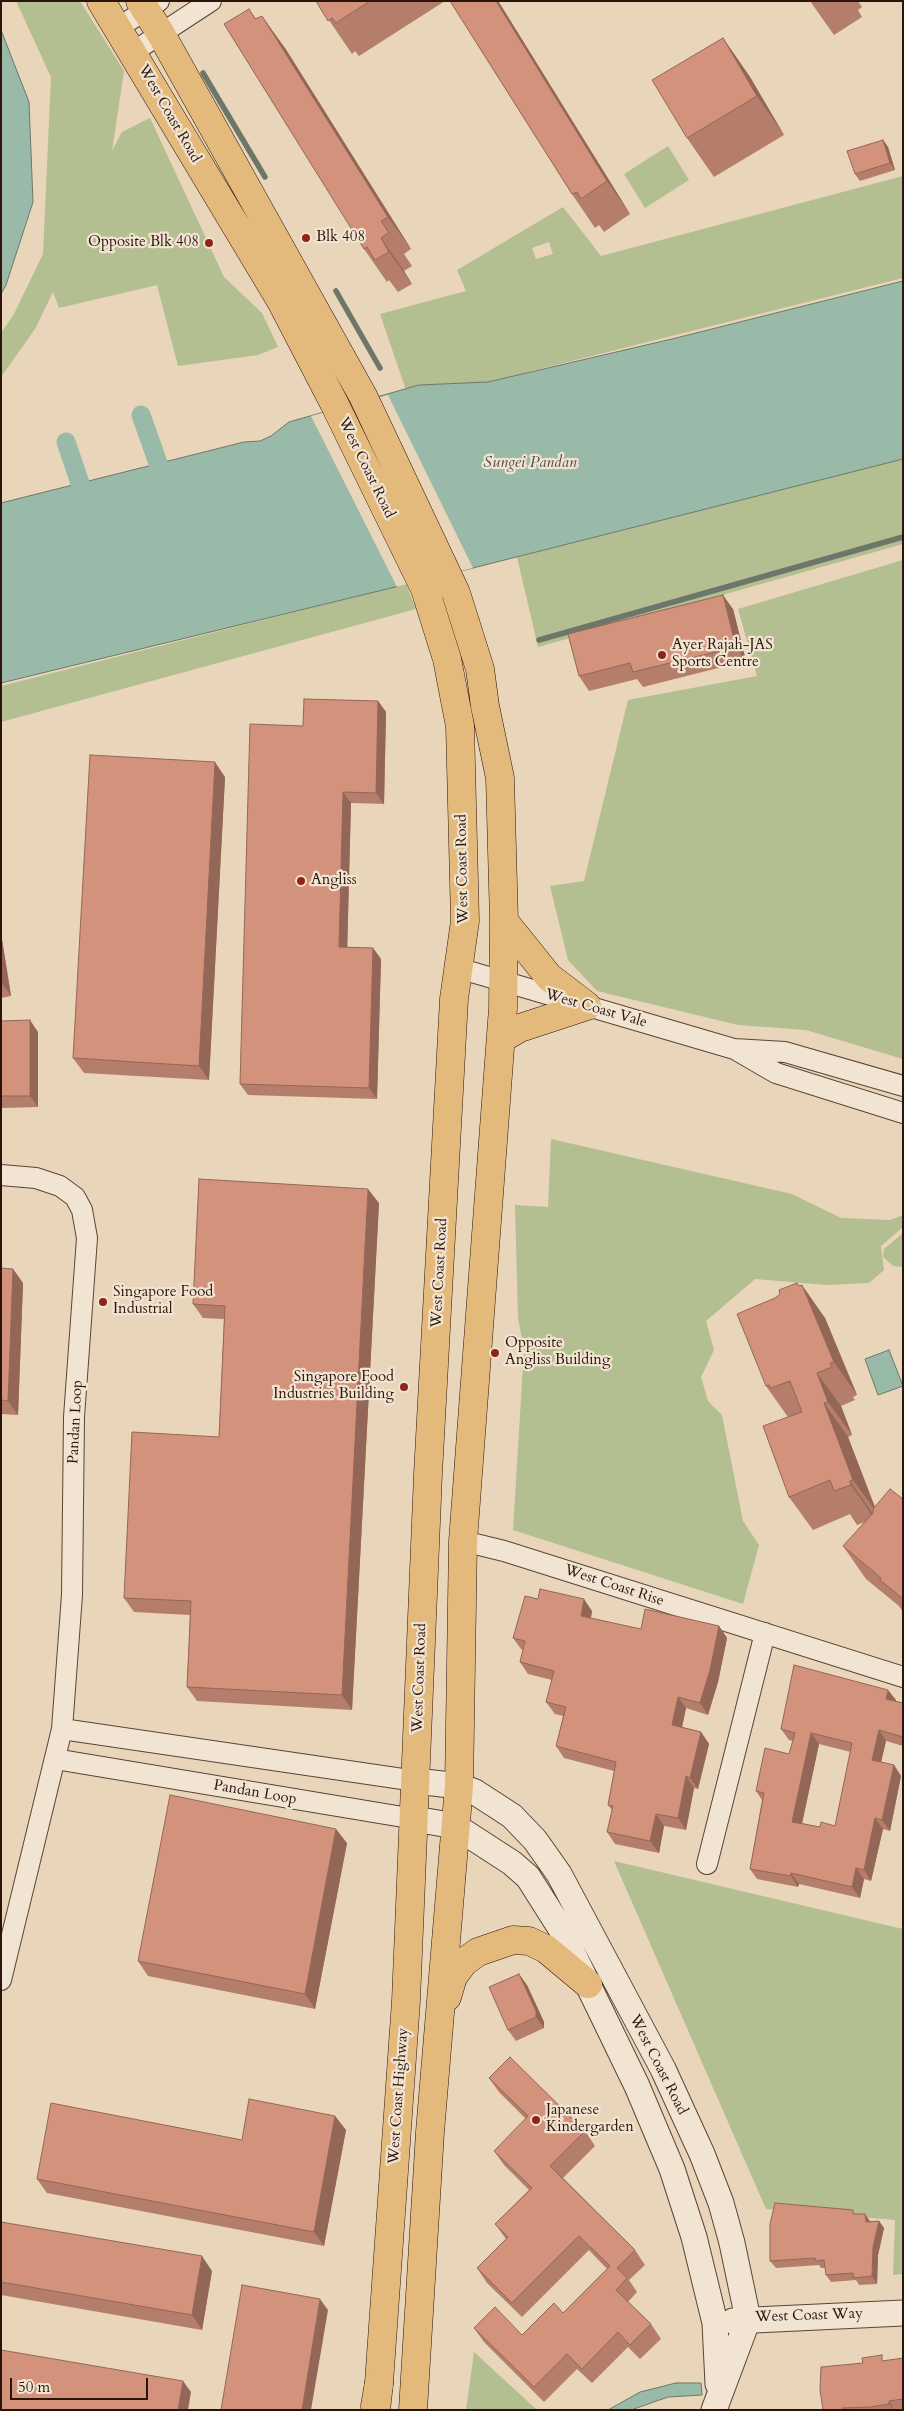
<!DOCTYPE html>
<html>
<head>
<meta charset="utf-8">
<style>
	body { margin:0 }
	#map { position:relative; width:904px; height:2411px; overflow:hidden; background:#e9d5b9; font-family:Cardo,serif }
	canvas { display:block }
	.frame { position:absolute; inset:0; border:2px solid #2c140a; pointer-events:none }
	.scale { position:absolute; left:10px; top:2378px; width:138px; height:22px; box-sizing:border-box; border:2px solid #2c140a; border-top:0; padding-left:6px; font-size:15px; line-height:18px; white-space:nowrap; color:#2c140a; -webkit-text-stroke:4px #f1e4d2; paint-order:stroke }
</style>
</head>
<body>
<div id="map">
<canvas width="904" height="2411"></canvas>
<div class="frame"></div>
<div class="scale">50 m</div>
</div>
<script>
const c = document.querySelector('canvas').getContext('2d');
c.lineJoin = 'round';
function fill(path, color) {
  c.fillStyle = color;
  c.fill(path, 'evenodd');
}
function poly(rows) {
  const path = new Path2D();
  for (const r of rows) {
    path.moveTo(r[0], r[1]);
    for (let i = 2; i < r.length; i += 2) path.lineTo(r[i], r[i + 1]);
  }
  return path;
}
function stroke(path, color, width, dash) {
  c.strokeStyle = color;
  c.lineWidth = width;
  c.lineCap = dash ? 'butt' : 'round';
  c.setLineDash(dash || []);
  c.stroke(path);
}
function drawText(font, color, halo, rows, align = 'center') {
  c.font = font + ' Cardo,serif';
  c.lineWidth = 4.5;
  c.setLineDash([]);
  c.textBaseline = 'middle';
  c.strokeStyle = halo;
  c.fillStyle = color;
  for (const [text, x, y, turn = 0] of rows) {
    c.save();
    c.translate(x, y);
    c.rotate((+turn || 0) * Math.PI / 180);
    c.textAlign = isNaN(turn) ? turn : align;
    if (halo) c.strokeText(text, 0, 0);
    c.fillText(text, 0, 0);
    c.restore();
  }
}
fill(poly([
	[16,1,80,1,124,71,112,151,122,132,150,118,224,277,262,313,278,347,258,355,178,366,157,285,59,308,53,292,35,329,1,377,1,333,14,314,43,254,51,77],
	[668,146,689,180,645,208,624,174],
	[903,176,903,278,488,382,419,385,406,390,380,314,466,291,457,270,563,207,601,256],
	[549,242,553,254,536,259,532,248],
	[903,459,903,544,538,647,517,557],
	[903,560,903,1059,806,1030,738,1025,597,991,568,960,550,886,584,881,628,700,757,676,738,609],
	[406,584,416,609,1,722,1,686],
	[551,1139,792,1194,841,1218,890,1220,903,1215,903,1227,881,1246,884,1270,869,1283,827,1285,755,1279,706,1321,714,1350,701,1377,708,1401,722,1415,743,1521,759,1545,743,1604,513,1530,524,1349,518,1318,515,1205,548,1207],
	[903,1233,903,1267,893,1266,883,1257,884,1249],
	[614,1861,903,1929,903,2274,893,2275,895,2220,766,2209],
	[474,2352,537,2410,466,2410]
]), '#b3be91');
const water = poly([
	[1,30,29,102,33,202,6,285,1,294,1,30],
	[903,281,903,459,473,568,1,683,1,503,244,442,260,441,271,436,289,422,419,385,488,382,676,338,903,281],
	[889,1350,903,1386,878,1395,865,1359,889,1350],
	[676,2383,701,2383,702,2395,668,2397,631,2410,608,2410,640,2392,676,2383]
]);
fill(water, '#99b9a9');
stroke(water, '#6d7769', 1);
fill(poly([
	[388,395,473,568,397,587,311,416]
]), '#e9d5b9');
stroke(poly([
	[203,73,265,177],
	[336,291,380,368],
	[539,640,903,537]
]), '#6d7769', 5.5);
stroke(poly([
	[141,415,158,463],
	[66,442,80,483]
]), '#99b9a9', 19);
const minor = poly([
	[118,28,159,1],
	[133,52,211,1],
	[458,968,734,1049,785,1052,903,1086],
	[738,1051,776,1073,903,1113],
	[1,1175,36,1178,60,1186,75,1197,82,1210,87,1238,74,1417,72,1595,62,1729,1,1980],
	[463,1541,504,1551,903,1677],
	[62,1729,416,1781],
	[55,1759,415,1819],
	[707,1864,765,1633]
]);
const tertiary = poly([
	[416,1781,459,1786,475,1792,512,1816,535,1840,559,1874,663,2069,702,2154,721,2203,732,2243,748,2319,714,2410],
	[415,1819,455,1826,512,1863,528,1877,561,1929,637,2086,672,2169,694,2237,715,2323,718,2384],
	[733,2321,903,2313]
]);
const primary = poly([
	[101,1,281,301,334,403,425,589,447,659,460,726,465,921,454,999,428,1474,406,2001,379,2383,375,2406],
	[140,1,161,34,363,396,456,593,480,669,485,706,500,778,504,921,503,1008,463,1541,459,1786,430,2132,413,2410],
	[504,921,549,977,587,1006],
	[501,1039,520,1028,587,1006],
	[447,1997,453,1977,464,1962,478,1952,513,1940,529,1941,546,1949,588,1984]
]);
const trunk = poly([
	[376,2410,379,2383]
]);
stroke(minor, '#5b4436', 22);
stroke(tertiary, '#5b4436', 27);
stroke(primary, '#2c140a', 29);
stroke(trunk, '#2c140a', 29);
stroke(minor, '#f1e4d2', 20);
stroke(tertiary, '#f1e4d2', 25);
stroke(primary, '#e4ba7c', 28);
stroke(trunk, '#e4ba7c', 28);
fill(poly([
	[316,1,445,1,359,56,355,51,352,54],
	[450,1,498,1,630,214,604,232,599,225,595,228,572,194],
	[810,1,858,1,862,7,858,10,862,17,834,35],
	[249,9,256,19,285,48,411,249,404,254,412,266,404,271,412,284,398,292,389,280,387,282,364,249],
	[723,38,750,77,784,135,714,177,687,138],
	[883,140,888,147,895,170,860,181,855,174],
	[733,609,746,661,643,687,637,679,589,691,579,676],
	[378,701,386,712,384,804,351,803,347,947,373,948,381,959,377,1099,248,1095,240,1084,303,726],
	[225,777,209,1080,84,1073,73,1058],
	[1,933,11,996,1,998],
	[1,1021,38,1032,38,1107,1,1108],
	[379,1203,352,1710,197,1701,187,1687,190,1615,134,1612,124,1598,219,1437,224,1319,203,1318,193,1304],
	[1,1268,13,1269,23,1283,18,1415,1,1414],
	[800,1286,825,1318,857,1395,853,1397,855,1400,841,1406,852,1435,848,1437,875,1507,903,1499,903,1612,899,1606,866,1579,843,1546,865,1522,857,1525,850,1514,813,1530,789,1497,788,1417,766,1386,775,1298],
	[538,1599,592,1611,591,1618,641,1629,719,1626,727,1638,718,1682,708,1715,686,1708,682,1727,701,1732,709,1744,698,1789,694,1788,686,1830,664,1826,659,1853,615,1844,607,1832,612,1810,608,1805,614,1771,564,1758,556,1746,563,1716,555,1714,546,1702,552,1680,528,1674,520,1662,523,1650,521,1649,513,1638],
	[896,1700,896,1701,903,1703,903,1746,886,1741,881,1762,894,1765,901,1776,890,1831,883,1829,871,1881,864,1879,860,1898,799,1884,798,1887,757,1879,750,1869,762,1800,756,1791,789,1754,793,1741,789,1740,781,1729],
	[819,1744,851,1752,835,1826,820,1827,802,1823],
	[347,1843,315,2009,148,1976,138,1961],
	[527,1985,544,2022,544,2028,516,2041,508,2030],
	[489,2078,585,2131,595,2146,563,2178,635,2250,645,2265,629,2280,637,2292,628,2302,651,2324,661,2339,640,2359,628,2347,592,2383,577,2369,544,2402,484,2342,474,2328,522,2335,563,2313,607,2269,589,2250,522,2317,487,2283,477,2268,506,2239,495,2224,529,2190,504,2165,494,2151,526,2119,499,2092],
	[335,2116,346,2130,324,2246,47,2193,37,2179,242,2140],
	[856,2214,870,2221,879,2221,884,2228,878,2255,877,2284,859,2285,856,2280,831,2282,826,2275,825,2268,821,2268,819,2265,776,2268,770,2261],
	[1,2222,212,2271,202,2330,1,2295],
	[903,2358,903,2409,895,2410,823,2410,885,2361]
]), '#b57e6b');
fill(poly([
	[496,1,498,1,502,7,630,214,607,181],
	[262,16,285,48,411,249,388,217],
	[723,38,750,77,784,135,757,96],
	[883,140,888,147,895,170,890,163],
	[381,238,404,271,412,284,389,252],
	[723,595,733,609,746,661,736,647],
	[378,701,386,712,384,804,376,793],
	[215,762,225,777,209,1080,199,1066],
	[343,792,351,803,347,958,339,947],
	[1,933,11,996,1,982],
	[373,948,381,959,377,1099,369,1088],
	[30,1020,38,1032,38,1107,30,1096],
	[368,1189,379,1203,352,1710,342,1695],
	[13,1269,23,1283,18,1415,8,1401],
	[797,1283,806,1295,802,1285,825,1318,857,1395,834,1362],
	[817,1373,841,1406,852,1435,828,1402],
	[824,1403,848,1437,877,1513,853,1480],
	[850,1481,873,1514,874,1518,851,1485],
	[584,1599,592,1611,589,1628,581,1616],
	[719,1626,727,1638,718,1682,708,1715,700,1703],
	[888,1690,896,1700,894,1710,886,1699],
	[678,1697,686,1708,680,1737,672,1725],
	[879,1730,886,1741,879,1771,872,1760],
	[701,1732,709,1744,698,1789,690,1778],
	[811,1733,819,1744,800,1833,792,1822],
	[894,1765,901,1776,890,1831,882,1820],
	[686,1776,694,1788,686,1830,678,1818],
	[656,1814,664,1826,659,1853,650,1841],
	[875,1818,883,1829,871,1881,864,1870],
	[336,1829,347,1843,315,2009,305,1994],
	[856,1868,864,1879,860,1898,852,1887],
	[791,1873,799,1884,798,1887,791,1876],
	[519,1974,527,1985,544,2022,544,2028,536,2017],
	[335,2116,346,2130,324,2246,314,2232],
	[865,2214,870,2221,866,2222],
	[879,2221,884,2228,878,2255,877,2284,872,2276,873,2247],
	[202,2256,212,2271,202,2330,192,2315],
	[320,2299,328,2310,311,2410,302,2410],
	[183,2381,191,2392,188,2410,178,2410],
	[889,2401,894,2410,893,2410,889,2404]
]), '#946657');
const building = poly([
	[316,1,370,1,336,23,332,18,328,21,316,1],
	[450,1,496,1,607,181,581,199,577,192,572,194,450,1],
	[249,9,255,19,262,16,388,217,381,221,389,233,381,238,389,252,375,260,367,247,364,249,224,24,249,9],
	[723,38,757,96,687,138,652,80,723,38],
	[883,140,890,163,855,174,847,151,883,140],
	[723,595,736,647,633,672,630,663,579,676,568,634,723,595],
	[304,699,378,701,376,793,343,792,339,947,373,948,369,1088,240,1084,250,724,303,726,304,699],
	[90,755,215,762,199,1066,73,1058,90,755],
	[30,1020,30,1096,1,1096,1,1021,30,1020],
	[199,1179,368,1189,342,1695,187,1687,191,1601,124,1598,132,1432,219,1437,225,1306,193,1304,199,1179],
	[1,1268,13,1269,8,1401,1,1400,1,1268],
	[797,1283,799,1286,802,1285,834,1362,830,1363,832,1367,817,1373,828,1402,824,1403,853,1480,850,1481,851,1485,834,1491,830,1480,789,1497,763,1426,802,1412,790,1381,771,1388,769,1385,766,1386,737,1314,775,1298,780,1294,779,1290,797,1283],
	[890,1489,903,1499,903,1597,902,1598,880,1580,881,1578,843,1546,873,1513,873,1509,890,1489],
	[540,1589,584,1599,581,1616,641,1629,645,1609,719,1626,710,1670,700,1703,678,1697,672,1725,701,1732,690,1778,686,1776,678,1818,656,1814,650,1841,607,1832,613,1806,608,1805,616,1762,556,1746,566,1707,546,1702,554,1671,520,1662,525,1641,513,1638,525,1596,538,1599,540,1589],
	[794,1665,888,1690,886,1699,903,1703,903,1737,879,1730,872,1760,894,1765,882,1820,875,1818,864,1870,856,1868,852,1887,791,1873,791,1876,750,1869,764,1793,756,1791,765,1748,789,1754,795,1733,781,1729,794,1665],
	[811,1733,852,1743,835,1826,821,1822,820,1827,792,1822,811,1733],
	[170,1795,336,1829,305,1994,138,1961,170,1795],
	[519,1974,536,2011,536,2017,508,2030,489,1987,519,1974],
	[510,2057,585,2131,550,2166,635,2250,617,2268,627,2278,616,2290,651,2324,630,2345,618,2332,582,2369,567,2354,534,2387,474,2328,495,2307,522,2335,554,2303,563,2313,610,2266,579,2236,512,2303,477,2268,508,2237,495,2224,532,2188,494,2151,528,2116,489,2078,510,2057],
	[249,2099,335,2116,314,2232,37,2179,51,2103,242,2140,249,2099],
	[775,2203,853,2210,853,2214,865,2214,866,2222,879,2221,873,2247,872,2276,854,2278,853,2273,826,2275,824,2260,816,2261,815,2258,770,2261,770,2224,775,2203],
	[1,2222,202,2256,192,2315,1,2282,1,2222],
	[242,2285,320,2299,302,2410,221,2410,242,2285],
	[1,2350,183,2381,178,2410,1,2410,1,2350],
	[882,2355,882,2361,903,2358,903,2399,889,2401,889,2404,870,2407,842,2408,842,2410,823,2410,820,2390,821,2367,863,2363,862,2358,882,2355]
]);
fill(building, '#d3927c');
stroke(building, '#946657', 1);
for (const [x, y, r, color] of [
	[306,238,5,"#8f2418"],
	[209,243,5,"#8f2418"],
	[662,655,5,"#8f2418"],
	[301,881,5,"#8f2418"],
	[103,1302,5,"#8f2418"],
	[495,1353,5,"#8f2418"],
	[404,1387,5,"#8f2418"],
	[536,2120,5,"#8f2418"]
]) {
  const dot = new Path2D();
  dot.arc(x, y, r, 0, 2 * Math.PI);
  c.fillStyle = color;
  c.fill(dot);
  stroke(dot, '#f1e4d2', 2);
}
drawText('15px', '#2c140a', '#f1e4d2', [
	["West Coast Road",169,114,60],
	["West Coast Road",366,468,64],
	["West Coast Road",463,869,-91],
	["West Coast Vale",596,1009,16],
	["West Coast Road",440,1273,-87],
	["Pandan Loop",76,1422,-87],
	["West Coast Rise",614,1586,18],
	["West Coast Road",420,1678,-88],
	["Pandan Loop",255,1793,10],
	["West Coast Road",658,2065,63],
	["West Coast Highway",399,2096,-86],
	["West Coast Way",809,2316,-2]
]);
drawText('15px', '#2c140a', '#f1e4d2', [
	["Blk 408",316,238],
	["Opposite Blk 408",199,243,"right"],
	["Ayer Rajah-JAS",672,646],
	["Sports Centre",672,663],
	["Angliss",311,881],
	["Singapore Food",113,1293],
	["Industrial",113,1310],
	["Opposite",505,1344],
	["Angliss Building",505,1361],
	["Singapore Food",394,1378,"right"],
	["Industries Building",394,1395,"right"],
	["Japanese",546,2111],
	["Kindergarden",546,2128]
], 'left');
drawText('italic 16px', '#524e42', '#f1e4d2', [
	["Sungei Pandan",530,463]
]);
</script>
</body>
</html>
